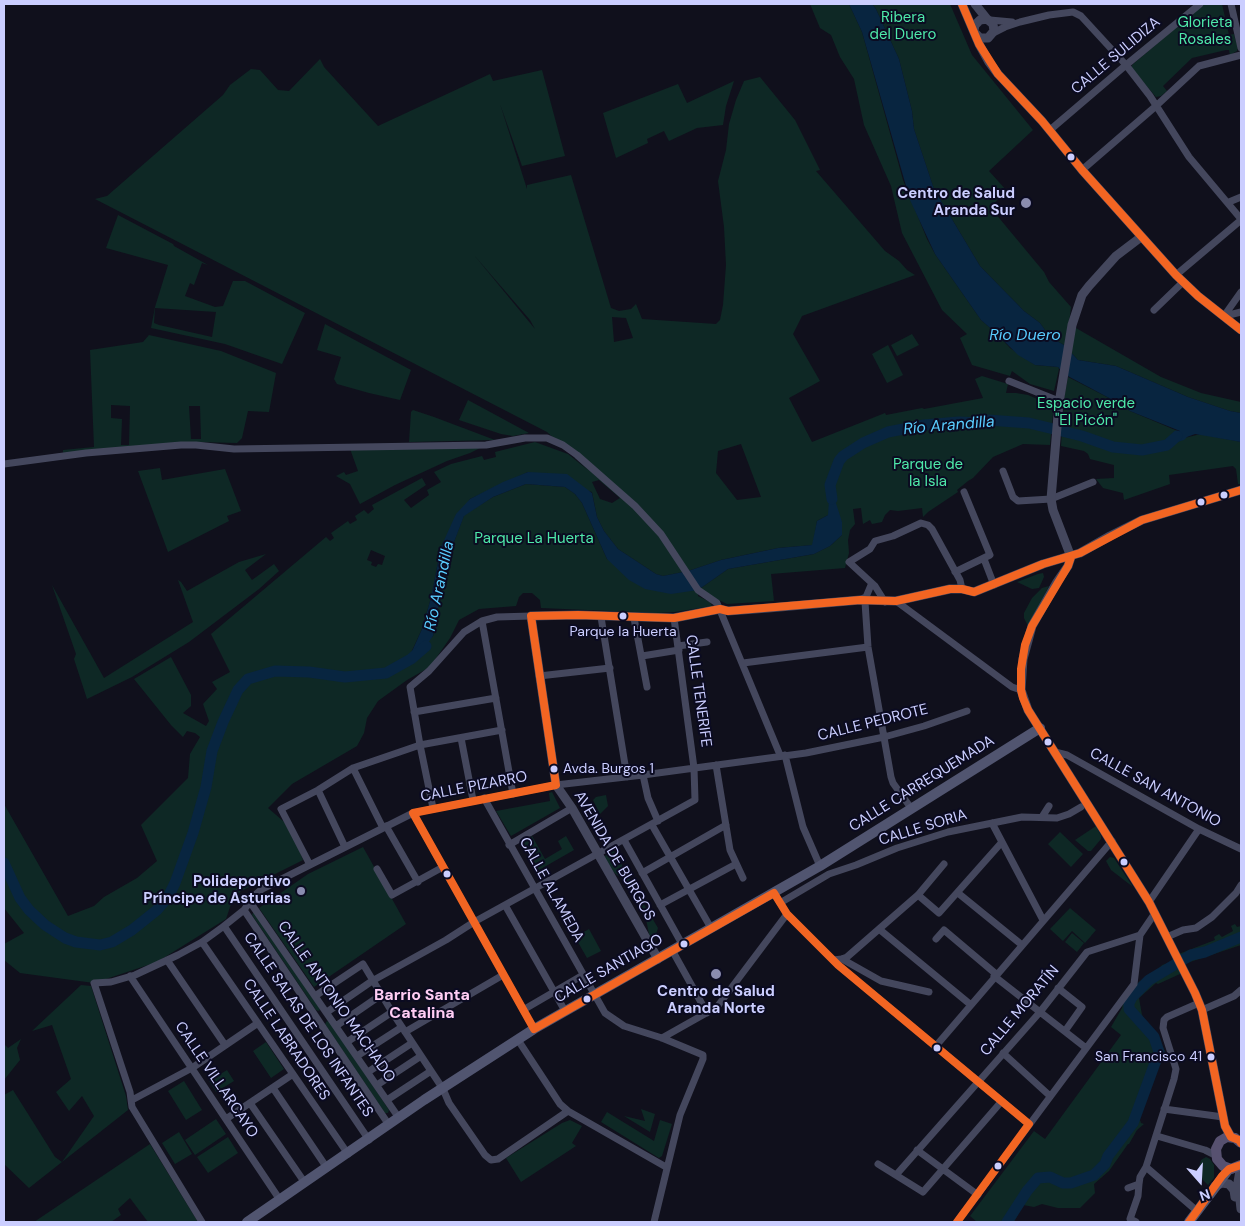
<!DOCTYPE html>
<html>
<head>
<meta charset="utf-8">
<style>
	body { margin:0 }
	#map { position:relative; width:1245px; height:1226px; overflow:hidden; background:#10101c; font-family:"DM Sans",sans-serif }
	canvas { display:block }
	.frame { position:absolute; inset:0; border:5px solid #cbceff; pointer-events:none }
	.north { position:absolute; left:1175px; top:1156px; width:50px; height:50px; -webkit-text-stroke:4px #0b0b21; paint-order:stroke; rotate:161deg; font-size:14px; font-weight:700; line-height:20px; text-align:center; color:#cbceff }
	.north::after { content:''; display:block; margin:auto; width:18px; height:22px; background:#cbceff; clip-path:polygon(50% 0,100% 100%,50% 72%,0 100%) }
</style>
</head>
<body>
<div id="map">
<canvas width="1245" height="1226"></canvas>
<div class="frame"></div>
<div class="north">N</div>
</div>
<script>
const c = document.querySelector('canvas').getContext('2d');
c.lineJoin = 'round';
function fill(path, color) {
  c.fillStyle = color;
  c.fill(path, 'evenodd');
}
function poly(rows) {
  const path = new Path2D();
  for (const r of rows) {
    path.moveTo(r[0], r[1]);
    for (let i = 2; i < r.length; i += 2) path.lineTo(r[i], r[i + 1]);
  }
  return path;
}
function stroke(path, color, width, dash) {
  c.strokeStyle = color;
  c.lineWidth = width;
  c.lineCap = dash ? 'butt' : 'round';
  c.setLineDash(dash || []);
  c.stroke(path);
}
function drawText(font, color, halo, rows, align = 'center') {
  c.font = font + ' "DM Sans",sans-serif';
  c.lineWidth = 4;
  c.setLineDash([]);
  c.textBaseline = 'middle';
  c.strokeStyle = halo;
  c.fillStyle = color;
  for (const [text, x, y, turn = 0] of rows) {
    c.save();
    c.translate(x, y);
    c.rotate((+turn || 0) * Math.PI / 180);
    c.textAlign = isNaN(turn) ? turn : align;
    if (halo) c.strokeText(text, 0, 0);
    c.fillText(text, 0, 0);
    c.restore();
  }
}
fill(poly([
	[810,4,849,4,862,32,903,180,927,239,935,254,981,320,996,333,1010,348,1035,365,1058,367,1059,369,1054,391,1030,384,1012,371,1010,376,972,365,960,338,967,334,942,310,902,233,891,186,864,125,854,79,840,57,831,35,820,28],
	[872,4,950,4,972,55,1033,130,989,171,1007,191,990,207,1044,272,1049,282,1071,307,1069,324,1161,377,1201,393,1241,402,1241,413,1230,411,1188,397,1116,366,1078,360,1064,345,1050,337,1040,323,1024,311,980,266,934,189,914,129,912,111,899,59,876,9],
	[1204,4,1222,4,1229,35,1234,34,1238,48,1237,51,1230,55,1229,50,1226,50,1192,58,1163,86,1167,91,1161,96,1156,97,1132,69,1132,65],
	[320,59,324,67,378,126,490,74,493,81,542,70,565,156,522,166,500,104,527,189,527,185,571,175,611,308,619,311,631,309,636,304,642,319,716,324,720,320,723,305,726,265,724,227,718,181,726,150,729,124,736,100,744,81,760,77,795,120,820,170,816,171,885,251,899,261,907,270,915,275,802,316,793,334,820,381,789,398,812,442,885,413,886,415,922,408,924,409,983,398,975,379,982,376,1008,384,1006,393,1016,393,1028,395,1049,404,1053,413,1050,445,1023,444,993,457,973,478,968,481,957,490,958,492,928,512,923,517,922,508,898,511,890,510,885,515,882,522,872,524,870,520,863,524,861,508,853,509,855,524,850,530,848,540,849,553,845,568,771,574,774,601,727,604,698,590,698,596,710,602,712,606,675,612,657,613,541,608,540,600,532,593,523,593,519,597,516,606,479,609,459,620,450,638,430,667,407,680,378,701,367,718,364,733,357,746,292,784,268,808,290,827,303,860,241,891,232,901,226,919,157,962,94,983,20,973,4,960,4,944,24,933,4,908,4,804,68,916,94,906,104,897,137,878,157,861,141,825,188,778,190,754,200,737,195,733,187,731,183,737,171,725,134,679,171,657,191,695,191,706,183,713,206,726,209,721,203,704,217,689,212,682,230,672,211,634,326,537,330,541,334,538,331,533,348,521,350,524,357,520,355,516,364,510,368,514,374,509,372,505,422,478,426,485,404,500,411,508,429,495,427,490,441,482,434,472,451,464,482,456,484,460,496,457,495,452,535,442,568,454,589,471,547,432,95,199,107,196,223,95,230,85,251,69,260,70,278,90,289,91],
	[474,255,530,320,535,329],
	[612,317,626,318,633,338,614,342],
	[741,444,761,497,737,500,716,473,718,451],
	[528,472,592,492,597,517,604,531,618,549,656,574,663,576,688,571,721,560,778,548,813,545,817,521,828,515,842,522,842,535,830,546,814,554,728,569,698,590,607,559,582,503,575,494,565,487,526,484,493,497,464,515,446,563,433,636,409,657,422,629,431,598,441,547,470,499],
	[599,480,620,498,612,503,600,499,592,482],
	[371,550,385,556,382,565,378,564,376,567,371,565,372,562,367,560],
	[734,81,726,106,723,125,697,128,669,141,664,131,647,139,648,143,616,158,603,113,678,84,687,103],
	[118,215,173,244,174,246,208,265,202,263,194,285,190,283,185,296,215,307,223,306,233,281,245,281,305,313,282,364,225,344,151,328,155,307,168,265,106,248],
	[155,308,216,312,212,337,159,325,154,323],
	[325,324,411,370,400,400,369,393,337,384,334,379,341,357,317,350],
	[912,334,919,345,897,356,891,345],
	[149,335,221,351,276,373,269,412,248,411,242,438,237,443,197,442,63,453,63,450,94,447,90,350,143,342],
	[111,405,130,406,129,445,121,445,122,419,111,418],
	[189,406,200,406,201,439,191,439],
	[888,345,903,375,887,383,872,354],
	[1068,377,1111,399,1130,411,1180,432,1167,442,1201,434,1241,442,1241,484,1238,484,1236,469,1233,466,1169,475,1170,484,1124,500,1123,493,1103,488,1096,479,1114,478,1114,465,1090,459,1088,454,1084,451,1061,446,1064,399],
	[468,400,529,433,513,436,501,434,459,420],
	[413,410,434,417,495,440,409,442,411,412],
	[486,445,470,453,447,461,395,485,360,504,350,484,336,476,344,472,346,475,358,471,349,446],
	[160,468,162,480,225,469,241,511,227,516,229,521,168,552,138,471],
	[266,554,245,570,252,580,274,564,279,571,259,589,189,642,132,677,87,699,74,659,76,654,52,585,104,678,193,622,178,580,181,582,187,591,239,562],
	[1043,573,1044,577,1039,588,1032,589,1017,582,1038,574],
	[1049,586,1029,625,1027,624,1024,618,1024,613,1032,598,1042,588],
	[552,792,560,808,511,836,496,811,550,801,549,793],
	[606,795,608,806,600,814,593,800,596,797],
	[1096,826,1101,836,1101,839,1091,851,1088,851,1075,840],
	[1060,832,1083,854,1071,867,1048,844],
	[532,836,545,859,562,849,558,841,566,836,574,850,539,870,523,842],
	[363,847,406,924,314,987,259,908,308,874],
	[614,851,640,897,636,899,622,879,611,870,603,857],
	[1110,857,1114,858,1133,887,1111,870,1106,861],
	[642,901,658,928,655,937,650,939,646,919,638,904],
	[1070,908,1096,930,1085,943,1072,931,1063,941,1050,929],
	[253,913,255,913,320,1009,319,1011,316,1010,252,915],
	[1235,924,1237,927,1241,926,1241,945,1181,965,1180,974,1158,984,1156,983,1139,998,1142,1015,1165,1051,1139,1117,1141,1123,1144,1124,1137,1130,1129,1144,1128,1144,1109,1171,1094,1184,1095,1193,1080,1208,1058,1208,1042,1204,1034,1207,1023,1205,1014,1222,977,1222,970,1216,1034,1131,1045,1139,1121,1035,1111,1027,1122,1008,1124,997,1140,981,1155,973,1162,965,1171,962,1176,955,1215,940,1214,937,1219,934,1222,937,1233,931,1231,926],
	[589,929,601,951,587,958,575,937],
	[1072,933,1084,943,1077,952,1065,942],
	[81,985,91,986,126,1096,128,1110,29,1188,4,1164,4,1095,13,1090,55,1157,62,1162,94,1116,82,1096,69,1111,56,1092,71,1079,52,1025,32,1031],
	[327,1021,330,1022,389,1110,388,1113,385,1113,325,1024],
	[21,1039,17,1048,20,1060,4,1080,4,1044,8,1048],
	[266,1042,284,1069,271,1078,253,1051],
	[227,1070,234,1081,216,1092,209,1081],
	[184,1081,202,1110,186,1120,168,1091],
	[641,1109,655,1114,650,1132,624,1116,645,1121],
	[607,1112,654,1141,660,1120,672,1124,662,1156,659,1158,601,1122],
	[216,1119,226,1134,195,1155,185,1140],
	[570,1120,582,1126,572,1143,576,1146,521,1182,506,1158,562,1123],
	[179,1132,192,1154,175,1164,162,1143],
	[228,1137,238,1153,208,1173,197,1157],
	[150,1144,198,1222,148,1222,130,1198,118,1209,121,1215,111,1222,34,1222],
	[1206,1157,1210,1159,1214,1165,1214,1178,1208,1185,1197,1174,1201,1160]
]), '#0e2825');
fill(poly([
	[849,4,872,4,876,9,899,59,912,111,914,129,934,189,980,266,1024,311,1040,323,1050,337,1064,345,1078,360,1116,366,1188,397,1230,411,1241,413,1241,442,1195,434,1187,437,1184,440,1167,445,1167,443,1180,431,1130,411,1111,399,1064,374,1058,367,1035,365,1018,355,996,333,981,320,935,254,910,200,862,32],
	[528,472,567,474,592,493,597,517,604,531,618,549,656,574,663,576,688,571,721,560,778,548,812,545,817,521,828,515,830,485,832,479,835,500,842,522,842,535,830,546,814,554,728,569,698,590,671,594,645,589,629,580,607,559,582,503,575,494,565,487,526,484,493,497,464,516,446,563,433,636,422,651,411,659,409,658,422,629,431,598,441,547,456,514,470,499,503,482]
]), '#082540');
stroke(poly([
	[832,499,830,485,839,461,843,456,863,443,888,432,924,425,959,422,979,423,988,420,1029,423,1082,436,1113,447,1142,450,1167,445,1177,436],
	[4,863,20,898,29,910,45,925,65,938,76,942,100,945,112,942,132,930,157,910,168,897,175,883,193,833,206,787,212,751,223,722,238,690,248,679,275,671,309,672,345,677,386,673,411,659,426,646],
	[1007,1222,1027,1191,1038,1178,1050,1177,1063,1183,1071,1183,1094,1175,1105,1164,1108,1156,1133,1123,1159,1052,1154,1037,1129,1009,1129,1003,1132,997,1149,980,1191,955,1205,952,1241,937]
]), '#082540', 11);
stroke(poly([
	[1231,4,1241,48],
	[990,20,1012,22],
	[993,33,1005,27,1020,22,1049,15,1073,12,1081,16,1126,65,1150,96,1189,157,1241,219],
	[1050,130,1126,65,1200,4],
	[1082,170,1156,106,1199,66,1241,55],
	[1229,202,1241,197],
	[1176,275,1241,220],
	[1154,310,1183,282],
	[1224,316,1241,292],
	[1225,316,1241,312],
	[1009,381,1059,401],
	[4,464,86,453,181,445,196,445,234,449,486,445,525,438,547,438,563,445,577,455,635,506,661,534,698,590,717,603,780,755],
	[1003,471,1013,497,1018,501,1051,499,1093,482],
	[984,559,994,585],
	[955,572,990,555,964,492],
	[860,600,866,597,871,585],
	[896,601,1012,687,1021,690],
	[865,602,868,647,891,777,893,783,911,808],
	[885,602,875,586,849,562,870,549,875,541,893,536,921,523,928,525,932,529,960,580,962,589],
	[601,617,627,777],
	[634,618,647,687],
	[482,621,513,794],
	[678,646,707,642],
	[642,656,679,650],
	[743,663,868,647],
	[539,676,610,668],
	[414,712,496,698],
	[461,738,473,800],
	[1055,752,1067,755,1199,829,1241,849],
	[785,755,803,827,820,866],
	[716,765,730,850,743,878],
	[353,768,383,828],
	[643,775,648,798,658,821],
	[318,790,345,847],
	[484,798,605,1013,624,1026,662,1038,703,1055,703,1059,680,1115,654,1222],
	[433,808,420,745,502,730],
	[413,813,534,1029],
	[1042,817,1049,806],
	[992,823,1043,920],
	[652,825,711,928],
	[386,826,418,882],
	[624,840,682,944],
	[509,845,572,808],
	[310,865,281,809,318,790,353,768,420,745,410,687,429,671,464,632,482,621,497,617,531,616],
	[377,869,392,895,443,867],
	[642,873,726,825],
	[774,893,787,914,838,965,1029,1124],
	[958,893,1022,945],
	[918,895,939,913,1002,842],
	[250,902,399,1118],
	[1149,902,1199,829],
	[780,903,829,874,856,865,897,848,948,832,1022,817,1057,818,1069,814,1081,807],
	[505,905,565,1011],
	[660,905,736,864],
	[244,910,389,1125],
	[224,926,369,1140],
	[879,929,971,1005],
	[1167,937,1183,930,1196,928,1212,917,1236,893,1241,885],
	[936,939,944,930,996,974],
	[202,942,348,1154],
	[672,950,707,1013],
	[842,959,881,981,929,992],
	[167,960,225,1045],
	[833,960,842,959,847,957,918,895,944,864],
	[130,976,280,1200],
	[994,976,1086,1048],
	[1058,988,1082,1007,1065,1031],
	[315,996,363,964,392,1012,443,1089,449,1103,485,1155,491,1160,498,1159,568,1111],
	[523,1010,583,975],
	[1202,1010,1234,996,1241,990],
	[327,1012,372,981,446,940,474,922,695,800,694,768,674,618],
	[336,1026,381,995],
	[405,1032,503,975],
	[662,1038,717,1007,787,914],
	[518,1040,560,1104,568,1111,666,1167],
	[347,1042,392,1012],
	[935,1047,1112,841],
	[1003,1053,1050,1096],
	[357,1056,402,1027],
	[368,1072,412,1043],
	[377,1085,421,1056],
	[273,1088,327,1168],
	[132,1100,192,1068,258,1023],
	[387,1100,431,1071],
	[250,1103,305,1183],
	[1164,1109,1223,1117],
	[226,1119,293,1074],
	[1157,1136,1205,1150,1217,1156],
	[917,1150,978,1195],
	[878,1164,923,1192],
	[1146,1167,1197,1211],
	[896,1175,1040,1012,1087,952,1140,935],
	[1128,1188,1139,1184,1140,1177,1146,1167,1174,1079,1176,1069,1163,1028,1164,1020,1167,1017,1199,1003],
	[923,1192,1001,1102],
	[202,1222,132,1107,130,1092,94,983,111,982,135,975,178,955,202,942,224,926,244,910,254,896,262,889,413,813,556,785,643,775,806,753,884,737,924,726,967,711],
	[957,1222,1134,984,1140,935,1155,913],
	[1136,1222,1130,1219,1138,1196,1139,1184]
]), '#44475d', 7);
stroke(poly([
	[962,4,979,44,989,62,998,74,1042,121,1082,170,1176,275,1198,296,1241,330],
	[975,4,987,19],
	[974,30,975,25,980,20,987,19,993,24,994,31,988,38,980,38,976,34],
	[1071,557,1068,566,1057,582,1032,626,1023,659,1021,690,1028,710,1149,902,1195,993,1202,1010,1225,1126,1231,1137],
	[1071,557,1053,510,1051,499,1059,403,1072,325,1082,295,1089,286,1116,256,1141,237],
	[658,959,572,808,556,785,531,616,578,615,674,618,720,609,728,611,768,608,860,600,896,601,950,589,962,589,974,592,1043,564,1080,553,1110,536,1142,520,1241,490],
	[1241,1165,1238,1182,1241,1209],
	[1215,1186,1222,1183,1229,1184,1234,1190,1235,1197]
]), '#44475d', 9);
stroke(poly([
	[247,1222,424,1100,534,1029,820,866,1040,728],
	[1189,1222,1229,1169]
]), '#515570', 10);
stroke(poly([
	[1241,1143,1235,1138,1227,1137,1220,1141,1216,1149,1217,1159,1223,1166,1231,1169,1241,1165]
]), '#575170', 10);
stroke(poly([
	[962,4,979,44,998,74,1042,121,1082,170,1176,275,1198,296,1241,330],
	[1071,557,1068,566,1032,626,1025,645,1021,669,1021,690,1023,698,1028,710,1149,902,1195,993,1202,1010,1225,1126,1231,1137,1239,1140,1241,1143],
	[957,1222,1029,1124,838,965,787,914,774,893,534,1029,413,813,556,785,531,616,578,615,674,618,720,609,728,611,860,600,896,601,950,589,962,589,974,592,1043,564,1080,553,1142,520,1241,490],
	[1189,1222,1222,1176,1229,1169,1241,1165]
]), '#f26522', 8);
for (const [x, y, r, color] of [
	[1071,157,4.5,"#cbceff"],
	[1026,203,6,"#8a8cb0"],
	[1224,495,4.5,"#cbceff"],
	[1201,502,4.5,"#cbceff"],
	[623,616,4.5,"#cbceff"],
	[1048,742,4.5,"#cbceff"],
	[554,769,4.5,"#cbceff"],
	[1124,862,4.5,"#cbceff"],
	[447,874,4.5,"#cbceff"],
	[301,891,5,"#8a8cb0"],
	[684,944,4.5,"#cbceff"],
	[716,974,6,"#8a8cb0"],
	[587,999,4.5,"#cbceff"],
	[937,1048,4.5,"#cbceff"],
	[1211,1057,4.5,"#cbceff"],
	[998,1166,4.5,"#cbceff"]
]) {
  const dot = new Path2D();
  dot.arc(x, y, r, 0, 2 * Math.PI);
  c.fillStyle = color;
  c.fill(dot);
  stroke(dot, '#0b0b21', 2);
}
drawText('14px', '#cbceff', '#0b0b21', [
	["Parque la Huerta",623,632],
	["Avda. Burgos 1",563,769,"left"],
	["San Francisco 41",1202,1057,"right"]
]);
drawText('15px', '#4ee8a9', '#0b0b21', [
	["Ribera",903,18],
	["del Duero",903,35],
	["Glorieta",1205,23],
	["Rosales",1205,40],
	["Espacio verde",1086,404],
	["\"El Picón\"",1086,421],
	["Parque de",928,465],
	["la Isla",928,482],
	["Parque La Huerta",534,539]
]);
drawText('15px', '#cbceff', '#0b0b21', [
	["CALLE SULIDIZA",1116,56,-40],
	["CALLE TENERIFE",698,691,82],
	["CALLE PEDROTE",873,723,-14],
	["CALLE CARREQUEMADA",922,784,-32],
	["CALLE PIZARRO",474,787,-11],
	["CALLE SAN ANTONIO",1155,788,29],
	["CALLE SORIA",923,828,-17],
	["AVENIDA DE BURGOS",614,856,60],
	["CALLE ALAMEDA",551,890,61],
	["CALLE SANTIAGO",609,969,-30],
	["CALLE ANTONIO MACHADO",336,1002,55],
	["CALLE MORATÍN",1020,1011,-50],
	["CALLE SALAS DE LOS INFANTES",308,1025,56],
	["CALLE LABRADORES",286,1040,56],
	["CALLE VILLARCAYO",216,1080,56]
]);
drawText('bold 15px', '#cbceff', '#0b0b21', [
	["Centro de Salud",1015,194],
	["Aranda Sur",1015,211],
	["Polideportivo",291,882],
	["Príncipe de Asturias",291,899],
	["Centro de Salud",716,992,"center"],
	["Aranda Norte",716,1009,"center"]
], 'right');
drawText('italic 16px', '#59cdff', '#0b0b21', [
	["Río Duero",1025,336],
	["Río Arandilla",949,426,-5],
	["Río Arandilla",440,586,-78]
]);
drawText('bold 16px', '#ffcdf5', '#0b0b21', [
	["Barrio Santa",422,996],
	["Catalina",422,1014]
]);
</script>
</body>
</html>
